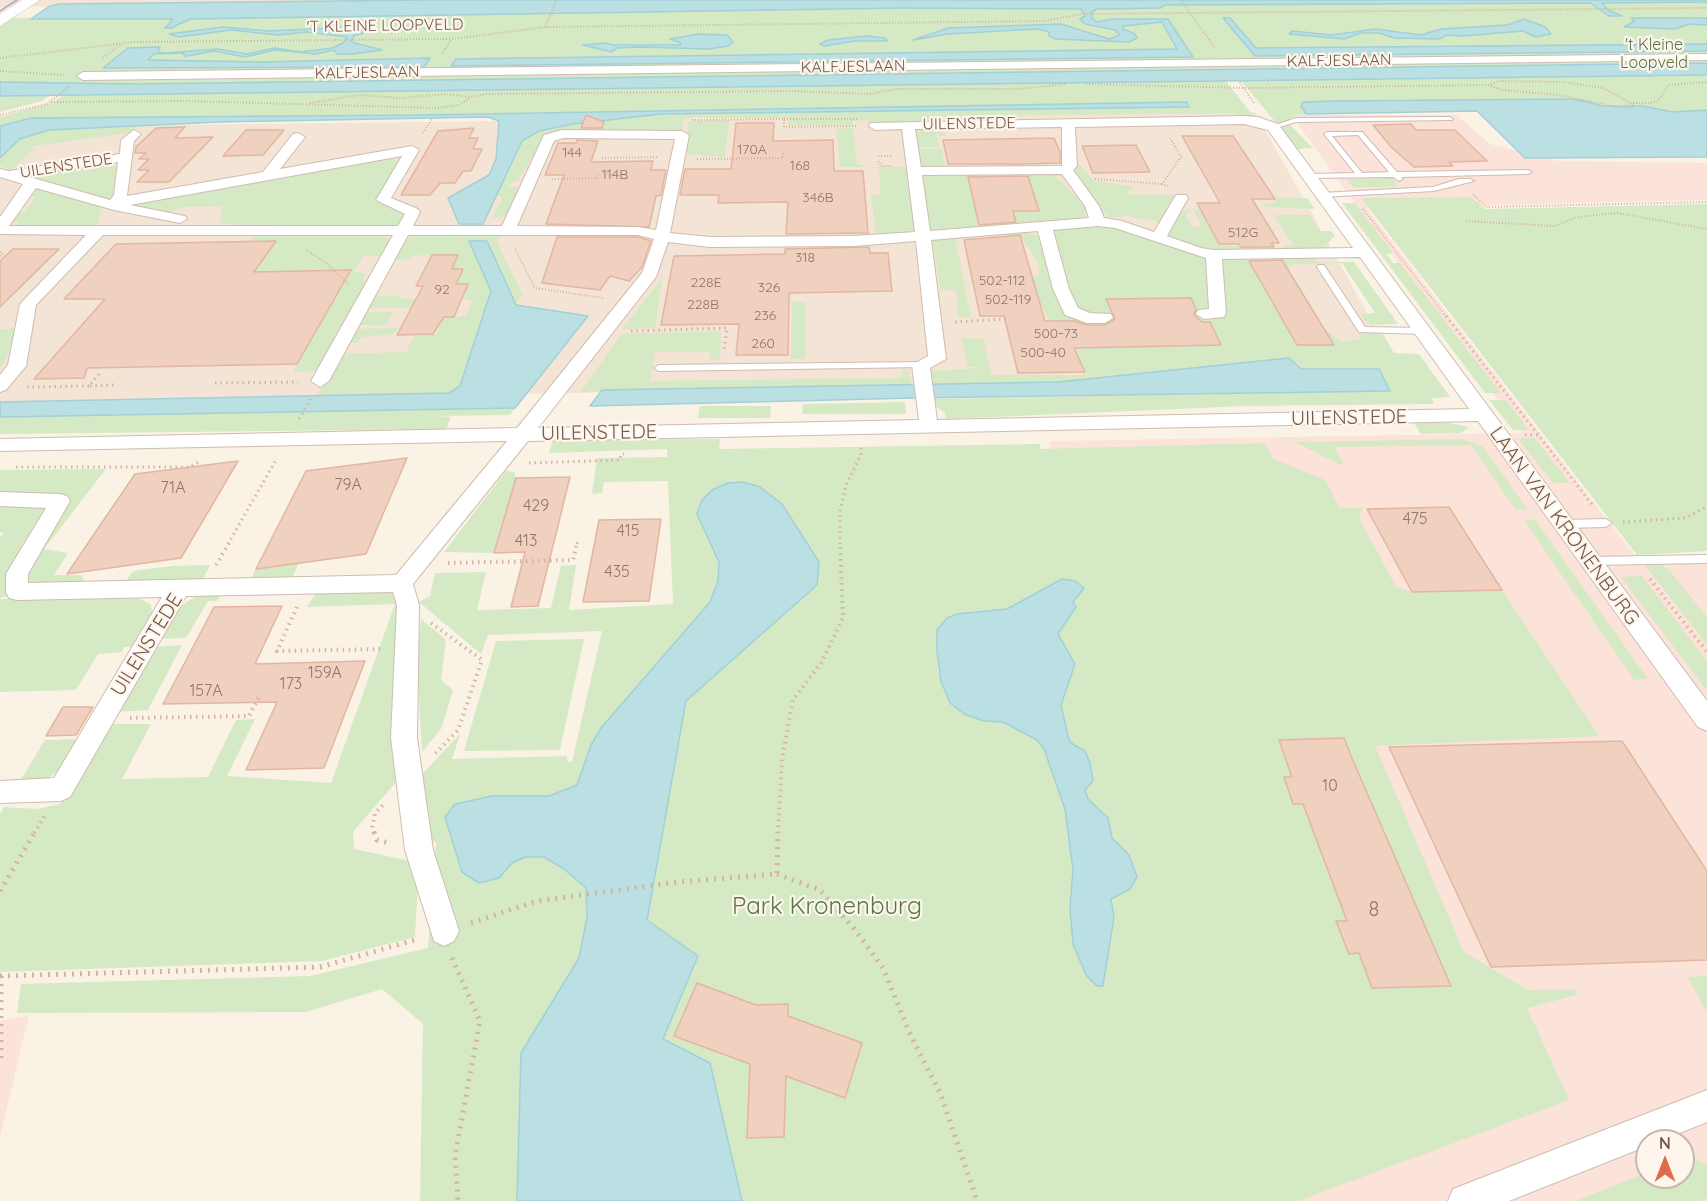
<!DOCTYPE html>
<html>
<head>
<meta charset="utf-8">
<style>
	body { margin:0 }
	#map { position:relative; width:1707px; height:1201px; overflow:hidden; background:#fbf2e6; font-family:Quicksand,sans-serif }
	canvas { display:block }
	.north { position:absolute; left:1635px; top:1129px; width:60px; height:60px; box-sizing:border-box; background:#fef6ec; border:2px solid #c7b7ac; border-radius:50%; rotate:0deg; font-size:16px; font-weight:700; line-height:24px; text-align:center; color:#74584c }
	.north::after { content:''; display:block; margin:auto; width:21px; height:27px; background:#e06a50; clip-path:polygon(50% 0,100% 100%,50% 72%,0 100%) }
</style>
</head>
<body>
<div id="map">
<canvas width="1707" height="1201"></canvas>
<div class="north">N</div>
</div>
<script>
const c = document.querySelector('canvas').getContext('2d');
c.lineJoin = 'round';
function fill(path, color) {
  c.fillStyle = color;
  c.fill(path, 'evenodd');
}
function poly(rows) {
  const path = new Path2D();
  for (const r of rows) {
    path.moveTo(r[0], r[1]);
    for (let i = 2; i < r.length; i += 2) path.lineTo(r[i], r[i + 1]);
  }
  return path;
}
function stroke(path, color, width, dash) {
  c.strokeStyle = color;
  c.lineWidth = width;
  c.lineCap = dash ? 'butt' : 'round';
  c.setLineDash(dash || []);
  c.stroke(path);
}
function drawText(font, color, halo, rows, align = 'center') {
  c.font = font + ' Quicksand,sans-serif';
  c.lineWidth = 4.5;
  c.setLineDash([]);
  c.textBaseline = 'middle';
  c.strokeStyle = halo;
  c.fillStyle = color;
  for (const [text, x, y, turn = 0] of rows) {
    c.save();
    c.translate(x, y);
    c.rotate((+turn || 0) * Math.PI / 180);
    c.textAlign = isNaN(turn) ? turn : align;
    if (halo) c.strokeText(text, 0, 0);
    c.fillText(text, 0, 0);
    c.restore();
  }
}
fill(poly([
	[0,0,691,0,0,7],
	[1255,112,1405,380,0,402,0,127]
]), '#f3e4d5');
fill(poly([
	[1291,115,1457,115,1490,144,1558,161,1707,163,1707,200,1366,208,1636,557,1707,554,1707,1201,1157,1201,1047,620,1050,441,1522,433],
	[1647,1141,1683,1141,1683,1177,1647,1177],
	[29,1015,0,1137,0,1021]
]), '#fbe3da');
fill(poly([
	[1707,2,1707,110,1672,112,1643,106,1598,104,1301,106,1306,114,1296,115,1286,121,1313,148,1298,149,1232,70,64,85,42,101,0,112,0,18,1162,4],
	[1225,80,1254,117,1238,117,1235,113,985,116,939,117,940,122,869,123,870,120,853,121,853,125,788,126,789,118,694,118,684,119,681,132,561,133,543,138,518,181,512,182,509,187,522,187,517,198,505,216,492,218,503,197,496,196,522,141,539,131,573,124,661,114,1189,106,1187,103,24,120,0,126,0,117,51,103,64,95],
	[729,120,725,157,688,154,685,146,689,121],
	[134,127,134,132,34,146,29,148,35,148,11,170,0,166,0,159,8,149,19,139,31,134,49,130],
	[853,128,857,164,864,165,864,167,840,167,836,129],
	[917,128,943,128,946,136,937,136,939,147,916,147,913,133],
	[915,149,942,149,946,169,922,169],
	[388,157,399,162,375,202,400,210,405,218,393,227,220,224,222,206,184,207,167,213,126,205],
	[102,163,118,166,115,196,110,199,24,175],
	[1075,165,1080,165,1094,181,1134,187,1126,194,1176,195,1177,199,1162,225,1156,221,1128,216,1110,218,1091,200,1079,184],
	[874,167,909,167,918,230,883,236,876,233,871,195,881,195,879,170],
	[925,174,1053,174,1086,206,1084,220,929,232,918,176],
	[1393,178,1397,185,1393,187,1353,187,1346,179],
	[33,188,102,206,97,225,19,225,13,220,15,213,25,212,36,196,26,195],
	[1471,197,1486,209,1707,204,1707,551,1637,555,1361,198],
	[1274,198,1307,198,1315,209,1266,207,1262,204,1275,203],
	[1342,203,1355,203,1393,253,1386,254,1393,263,1400,263,1501,393,1485,393],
	[1189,210,1190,212,1185,213,1192,227,1201,226,1194,210,1200,210,1220,246,1258,246,1259,250,1208,250,1165,236,1181,211],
	[1274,215,1309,215,1320,231,1330,231,1335,235,1324,248,1284,250,1283,246,1293,245],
	[1078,228,1117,228,1208,260,1267,258,1270,261,1252,264,1340,342,1362,339,1359,334,1383,334,1394,353,1419,354,1450,397,1432,398,1434,404,1246,406,946,419,945,413,936,407,934,399,1389,391,1379,369,1301,369,1101,376,1058,382,933,385,932,371,978,368,968,366,961,337,984,339,991,375,1084,375,1050,321,1026,276,1040,275,1038,262,1020,235,1005,234,1028,233,1044,237,1052,235,1053,230],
	[256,233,383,236,392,241,385,256,363,256,354,271,366,274,363,280,371,281,320,371,293,372,338,292,312,271,254,272,275,241,250,241],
	[418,235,500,235,497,242,523,295,515,304,487,241,491,291,460,386,449,393,317,396,340,354,406,352,415,335,437,334,444,317,466,316,472,300,461,299,468,284,456,284,463,269,452,269,458,255,423,255,412,256,410,259,392,260,402,242],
	[955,237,971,318,958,317,956,290,941,290,932,240],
	[1315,257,1318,262,1354,262,1398,324,1373,325,1364,320,1361,314,1375,313,1342,263,1294,264,1284,270,1273,258],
	[662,278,655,328,622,329],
	[372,296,400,296,402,299,415,299,411,308,365,308],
	[792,302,806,302,805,359,791,359],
	[363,312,393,312,386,325,356,325],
	[16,328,4,364,0,368,0,330],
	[397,328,394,334,361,337,358,343,346,343,354,329],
	[721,331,720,360,710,360,710,352,655,352,650,381,902,378,902,368,909,371,911,385,581,392,621,334],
	[1489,400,1506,400,1529,430,1513,430],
	[905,402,906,414,802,414,803,404],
	[700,406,771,406,770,418,698,418],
	[515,408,510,415,440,416,451,417,446,429,0,434,0,417],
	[1449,423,1469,427,1461,433,1421,434,1414,423],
	[1518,438,1535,438,1570,483,1553,483],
	[720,439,719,449,1040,444,1041,449,1265,443,1272,458,1325,480,1340,508,1363,508,1359,518,1396,587,1412,592,1502,590,1599,736,1375,746,1464,952,1528,990,1574,989,1577,995,1527,1008,1569,1100,1298,1201,420,1201,423,1024,382,989,306,1012,17,1013,21,984,310,976,428,948,436,842,429,841,423,773,460,734,452,759,566,756,568,762,572,762,602,631,488,635,481,654,419,602,430,596,435,573,486,572,477,610,551,608,561,566,576,565,569,610,673,604,668,481,604,482,602,493,592,494,597,458,667,457,667,449,549,453,553,440],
	[1463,439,1483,447,1528,510,1515,509,1471,445,1335,447,1343,464,1338,464,1295,442],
	[106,469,44,549,68,553,54,575,82,575,85,587,47,585,0,598,0,538,4,532,0,532,0,470],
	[506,471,514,472,516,478,494,553,444,552],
	[1524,520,1535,520,1648,679,1634,680],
	[299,563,290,582,249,582,256,569],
	[210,565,201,583,124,584,133,571,172,566],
	[1645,565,1661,565,1669,570,1707,617,1707,645],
	[1642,576,1707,661,1707,691,1621,577],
	[395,590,400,600,397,781,353,832,354,849,410,861,418,882,415,937,322,961,0,972,0,814,4,807,37,809,60,804,108,724,151,724,122,779,208,777,236,720,255,719,227,776,331,783,395,604,307,607,316,593],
	[222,594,217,601,208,601,186,638,157,639,172,611,197,596],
	[89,597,141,599,151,605,152,613,131,647,124,647,122,652,98,654,76,690,0,692,0,599],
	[421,619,446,640,441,680,453,690,441,729,422,752,417,663],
	[584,639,560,750,464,751,496,641],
	[182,645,148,710,115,712,155,647],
	[79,739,64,765,45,781,20,781,45,740],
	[1707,976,1707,1012,1687,977],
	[1688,1157,1707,1164,1707,1198,1701,1201,1575,1201,1647,1173,1647,1177,1683,1177,1683,1159]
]), '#d5e9c5');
const water = poly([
	[426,0,1707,0,1707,2,1602,3,1608,10,1622,16,1609,16,1590,3,1165,5,1160,8,1097,9,1092,12,1092,18,1096,22,1113,19,1168,19,1193,57,451,66,456,59,1177,49,1162,22,1123,26,1123,29,1135,34,1137,38,1129,42,1056,39,1049,36,1049,32,1037,29,947,34,913,40,948,28,1061,24,1109,39,1120,35,1115,30,1085,24,1080,19,1085,16,1081,9,902,8,190,19,171,28,165,28,173,19,31,19,48,7,59,4,426,0],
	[1223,18,1230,18,1256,48,1707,44,1707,51,1255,56,1223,18],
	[1631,18,1707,18,1707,25,1689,24,1675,29,1624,27,1634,21,1631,18],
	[1524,19,1545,27,1551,34,1536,37,1523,31,1463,36,1447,35,1439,39,1395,38,1378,33,1361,33,1344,39,1289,34,1292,31,1332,35,1375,29,1421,35,1441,29,1507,25,1524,19],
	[223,27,269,31,350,27,362,29,363,33,354,36,351,42,382,50,352,54,337,54,334,50,316,54,275,50,245,57,214,51,187,56,184,56,184,53,154,54,148,60,263,62,430,58,424,67,103,68,128,48,160,47,158,52,165,53,218,49,247,54,274,48,301,52,332,48,343,43,347,37,307,32,278,35,231,30,179,37,169,34,223,27],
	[698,34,727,35,733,42,728,46,709,49,639,47,617,48,612,52,583,45,604,43,615,45,680,45,681,43,670,39,698,34],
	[867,36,885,38,888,41,854,41,825,46,820,44,828,40,867,36],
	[1707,63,1707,75,0,96,0,82,134,84,1707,63],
	[1573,99,1604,106,1643,106,1672,112,1707,110,1707,157,1525,158,1477,111,1306,114,1301,106,1303,102,1337,101,1573,99],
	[1187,102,1189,107,661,114,573,124,539,131,522,141,483,224,459,224,448,198,489,175,496,159,499,121,488,117,219,122,49,130,20,139,0,158,0,126,31,118,418,115,1187,102],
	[469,241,487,241,516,305,588,316,515,408,0,417,0,402,449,393,460,386,491,291,469,241],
	[1289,358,1301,369,1379,369,1390,391,913,398,590,406,602,390,1058,382,1289,358],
	[743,482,760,487,782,504,819,562,817,585,686,701,647,920,698,956,663,1039,710,1063,742,1201,517,1201,521,1053,579,958,587,917,586,888,564,869,544,857,525,857,512,863,499,878,479,883,462,872,445,817,455,804,492,796,549,796,577,785,591,745,601,728,710,602,718,581,719,562,697,514,702,500,712,490,728,483,743,482],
	[1062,579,1075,581,1084,588,1073,602,1076,607,1058,634,1075,664,1061,705,1068,736,1071,743,1085,751,1090,763,1093,781,1085,790,1088,799,1108,818,1112,838,1129,855,1137,877,1130,889,1111,899,1114,917,1103,986,1097,986,1086,975,1073,944,1070,908,1073,870,1065,809,1044,749,1037,740,1003,722,984,721,964,714,950,703,941,681,937,651,937,630,947,618,957,614,1007,609,1062,579]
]);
fill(water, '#bbe0e4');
stroke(water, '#a2d0d6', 1.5);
const building = poly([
	[586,115,604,122,602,128,581,128,586,115],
	[736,123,774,123,773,141,833,140,834,171,863,171,868,233,786,234,788,202,718,203,719,195,680,195,685,169,731,169,736,123],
	[1411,124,1416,130,1455,130,1487,161,1449,162,1453,166,1414,167,1392,148,1373,125,1411,124],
	[185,127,175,138,213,137,169,182,137,182,149,170,138,170,149,159,139,159,146,153,135,153,136,147,156,128,185,127],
	[474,128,469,138,478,138,473,149,482,149,471,171,463,171,455,183,440,183,430,195,401,195,438,131,474,128],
	[246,130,284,130,263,155,223,156,246,130],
	[1182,136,1233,136,1275,199,1252,199,1279,243,1271,243,1274,247,1241,247,1239,244,1219,244,1197,203,1220,203,1182,136],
	[1054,138,1060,152,1060,163,1024,164,948,164,943,140,1054,138],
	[577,140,598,141,591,162,653,161,651,170,666,170,661,195,656,196,649,227,546,224,564,175,545,175,558,143,576,143,577,140],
	[1136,145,1150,172,1093,173,1082,146,1136,145],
	[1028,176,1039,211,1013,211,1016,222,979,225,968,177,1028,176],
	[1020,235,1045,321,1074,321,1087,325,1105,325,1115,319,1106,299,1191,298,1196,309,1194,315,1202,322,1210,322,1221,345,1074,348,1085,372,1018,373,1004,316,980,316,964,240,1020,235],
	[557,237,638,237,651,241,642,267,629,281,610,276,600,290,542,283,557,237],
	[276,241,254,272,351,270,297,364,87,368,84,378,34,379,105,299,64,299,116,244,276,241],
	[869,247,870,253,888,253,892,291,789,293,788,355,736,355,739,324,661,325,674,256,785,254,785,249,869,247],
	[13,249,59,249,0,307,0,261,13,249],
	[432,255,458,255,452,269,463,269,456,284,468,284,454,317,444,317,433,334,397,335,423,286,416,286,432,255],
	[1282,260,1334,345,1297,345,1249,261,1282,260],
	[407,458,366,554,256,569,306,471,407,458],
	[238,461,181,558,67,574,135,474,238,461],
	[570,477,538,606,511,607,525,552,494,553,516,478,570,477],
	[1449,507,1502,590,1412,592,1367,509,1449,507],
	[661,519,649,601,583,602,599,520,661,519],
	[282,606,255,664,365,661,324,768,246,770,277,702,163,704,214,607,282,606],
	[63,707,93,707,76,735,46,736,63,707],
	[1344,738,1351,756,1451,986,1372,988,1359,953,1349,954,1336,921,1347,921,1303,804,1293,804,1284,777,1292,777,1279,740,1344,738],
	[1622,741,1707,871,1707,960,1491,967,1389,747,1622,741],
	[697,983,756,1005,788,1004,788,1016,862,1043,845,1098,786,1076,784,1137,747,1138,750,1064,674,1036,697,983]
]);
fill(building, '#f0d0bf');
stroke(building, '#e2b6a0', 1.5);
const lane = poly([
	[1450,117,1453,119,1452,120,1296,122,1273,129,1270,127,1296,118,1450,117],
	[1362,132,1397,172,1528,170,1532,172,1528,174,1401,177,1403,179,1399,181,1393,177,1305,178,1304,176,1308,174,1355,173,1324,134,1327,132,1362,132],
	[1358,135,1389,172,1362,173,1332,136,1358,135],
	[1459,179,1470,179,1474,181,1434,191,1321,197,1317,195,1321,193,1433,187,1459,179],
	[1318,265,1324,265,1365,327,1424,328,1429,331,1424,334,1359,332,1317,267,1318,265],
	[921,362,926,365,924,367,659,371,654,368,659,365,921,362],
	[1606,519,1612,523,1606,527,1562,528,1556,524,1562,520,1606,519],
	[1707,555,1707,563,1590,565,1584,561,1590,557,1707,555]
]);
const street = poly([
	[1707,54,1707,60,83,80,77,76,83,72,1707,54],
	[1244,116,1258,117,1278,124,1707,701,1707,731,1698,727,1478,421,528,441,413,584,419,605,417,738,433,850,459,931,454,941,444,946,434,941,405,850,391,738,397,605,393,592,186,596,70,797,61,801,0,803,0,781,54,778,162,597,17,600,9,598,6,592,6,574,46,508,0,506,0,492,60,494,67,496,70,501,28,574,28,583,396,575,507,441,0,451,0,439,517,428,642,273,654,239,638,235,408,235,329,381,320,387,311,381,393,235,103,235,36,305,26,366,6,390,0,392,0,375,8,365,20,304,86,235,0,234,0,217,23,184,0,177,0,169,9,171,120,154,121,140,134,130,141,134,134,141,127,196,263,172,293,134,298,133,305,137,280,169,412,146,419,150,391,198,418,209,420,212,413,226,502,226,544,135,562,130,682,131,689,135,670,233,710,237,854,236,915,232,902,129,875,130,869,126,870,123,1244,116],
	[1244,124,1268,130,1353,248,1214,250,1201,248,1167,236,1188,198,1186,195,1176,195,1154,232,1122,221,1104,218,1099,206,1073,170,1077,166,1075,127,1244,124],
	[1062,127,1062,166,921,167,915,129,1062,127],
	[563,138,675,139,656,230,638,227,517,226,554,141,563,138],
	[402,156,376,200,405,214,398,226,9,226,36,188,114,210,180,223,187,219,185,216,130,205,402,156],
	[118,162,114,195,110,200,26,176,118,162],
	[1062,174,1085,206,1089,218,930,231,922,175,1062,174],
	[1098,226,1115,228,1206,258,1209,309,1198,310,1196,314,1204,319,1224,317,1226,313,1222,259,1360,257,1469,409,937,420,930,368,946,359,931,240,1038,231,1053,289,1065,315,1087,323,1105,323,1113,318,1111,314,1090,313,1078,308,1069,289,1053,230,1098,226],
	[916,241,928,356,912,365,919,420,538,428,656,277,668,242,710,247,854,246,916,241],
	[1707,1090,1707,1122,1660,1141,1647,1141,1647,1146,1509,1201,1448,1201,1453,1189,1707,1090]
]);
const secondary = poly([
	[22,0,40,0,0,26,0,14,22,0]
]);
stroke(lane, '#cfbcb0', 2);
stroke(street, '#cfbcb0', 2);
stroke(secondary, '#d2bbad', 1);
stroke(poly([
	[1181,0,1214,47],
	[545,27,557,0],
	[442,54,451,40],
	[0,58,135,42,452,39,545,27,1045,21,1081,14,1707,8],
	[103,58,121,44],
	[0,71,64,75],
	[1238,80,1254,103],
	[1086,84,1243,88,1488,85,1503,90,1558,95,1624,108,1634,107,1631,103],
	[1488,85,1499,81,1564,82,1603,88,1631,103,1649,103,1658,101,1668,85,1707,82],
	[51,102,186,101,438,108,459,105,471,97,486,94,791,91,871,94,896,89,1018,89,1066,84],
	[310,103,359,95,401,98,446,94,470,97],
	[0,115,47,104,70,86],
	[784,119,858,119],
	[692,120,784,119,784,127,857,126],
	[423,133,432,119],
	[878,156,892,156],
	[602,158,659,157],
	[697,159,783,158,783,151],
	[878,161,882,166,893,166],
	[552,179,597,178,598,173],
	[1095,179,1162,184],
	[1168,186,1162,184,1181,157,1170,138],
	[1473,194,1487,207,1707,202],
	[1363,209,1447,318],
	[1466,221,1555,226,1577,217,1617,213,1707,229],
	[515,249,535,288,603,298],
	[306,250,326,263,349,285],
	[0,252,3,254,0,257]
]), '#d5b3a2', 2, [1, 2]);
stroke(poly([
	[1446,316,1594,507],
	[955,322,1006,319],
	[631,331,727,328,724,351],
	[99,374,89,386,114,385],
	[215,383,298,382],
	[27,387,89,386],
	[299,419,312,397],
	[1525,435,1538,435],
	[529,463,620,460,621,454,624,454],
	[16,467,189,467,199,462],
	[1623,522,1685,518,1707,507],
	[228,544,276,460],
	[577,544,578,541],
	[840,544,840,511,846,485,861,455,861,447]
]), '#d5b3a2', 3, [1.5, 4]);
stroke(poly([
	[448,563,573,560,577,543],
	[216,565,229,543],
	[1650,579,1707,652],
	[297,607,277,651,383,649],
	[431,623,482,660,458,730,433,756],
	[130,718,249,716,259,697],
	[34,833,46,814],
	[374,833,372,828,375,813,385,803],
	[778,833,782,759,793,700,821,663,843,618,840,543]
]), '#d5b3a2', 4, [1.5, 4.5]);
stroke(poly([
	[374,832,377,840,389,843],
	[777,874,820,890,856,931,883,968,910,1034,941,1095,977,1201],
	[0,891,35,832],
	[471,923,537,901,678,882,777,874,778,832],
	[452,958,480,1021,455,1155,458,1201],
	[0,976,320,967,418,939],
	[1,976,1,1062]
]), '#d5b3a2', 5, [2, 6]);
fill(lane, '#fff');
fill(street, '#fff');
fill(secondary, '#fff');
stroke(poly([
	[0,11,17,0]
]), '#b5a5c5', 1.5);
drawText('14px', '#937669', null, [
	["170A",752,150],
	["144",572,153],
	["168",800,166],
	["114B",615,175],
	["346B",818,198],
	["512G",1243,233],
	["318",805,258],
	["502-112",1002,281],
	["228E",706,283],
	["326",769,288],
	["92",442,290],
	["502-119",1008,300],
	["228B",703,305],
	["236",765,316],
	["500-73",1056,334],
	["260",763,344],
	["500-40",1043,353]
]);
drawText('16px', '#74584c', '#fef6ec', [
	["'T KLEINE LOOPVELD",385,26,-1],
	["KALFJESLAAN",1339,61,-1],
	["KALFJESLAAN",853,67,-1],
	["KALFJESLAAN",367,73,-1],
	["UILENSTEDE",969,124,-1],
	["UILENSTEDE",66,166,-9]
]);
drawText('16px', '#567944', '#fef6ec', [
	["'t Kleine",1654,45],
	["Loopveld",1654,63]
]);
drawText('16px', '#937669', null, [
	["79A",348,485],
	["71A",173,488],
	["429",536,506],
	["475",1415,519],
	["415",628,531],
	["413",526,541],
	["435",617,572],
	["159A",325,673],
	["173",291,684],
	["157A",206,691],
	["10",1330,786]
]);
drawText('20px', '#74584c', '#fef6ec', [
	["UILENSTEDE",1349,418,-1],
	["UILENSTEDE",599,433,-1],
	["LAAN VAN KRONENBURG",1564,526,54],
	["UILENSTEDE",147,645,-58]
]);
drawText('20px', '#937669', null, [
	["8",1374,910]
]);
drawText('24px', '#567944', '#fef6ec', [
	["Park Kronenburg",827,907]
]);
</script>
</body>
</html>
